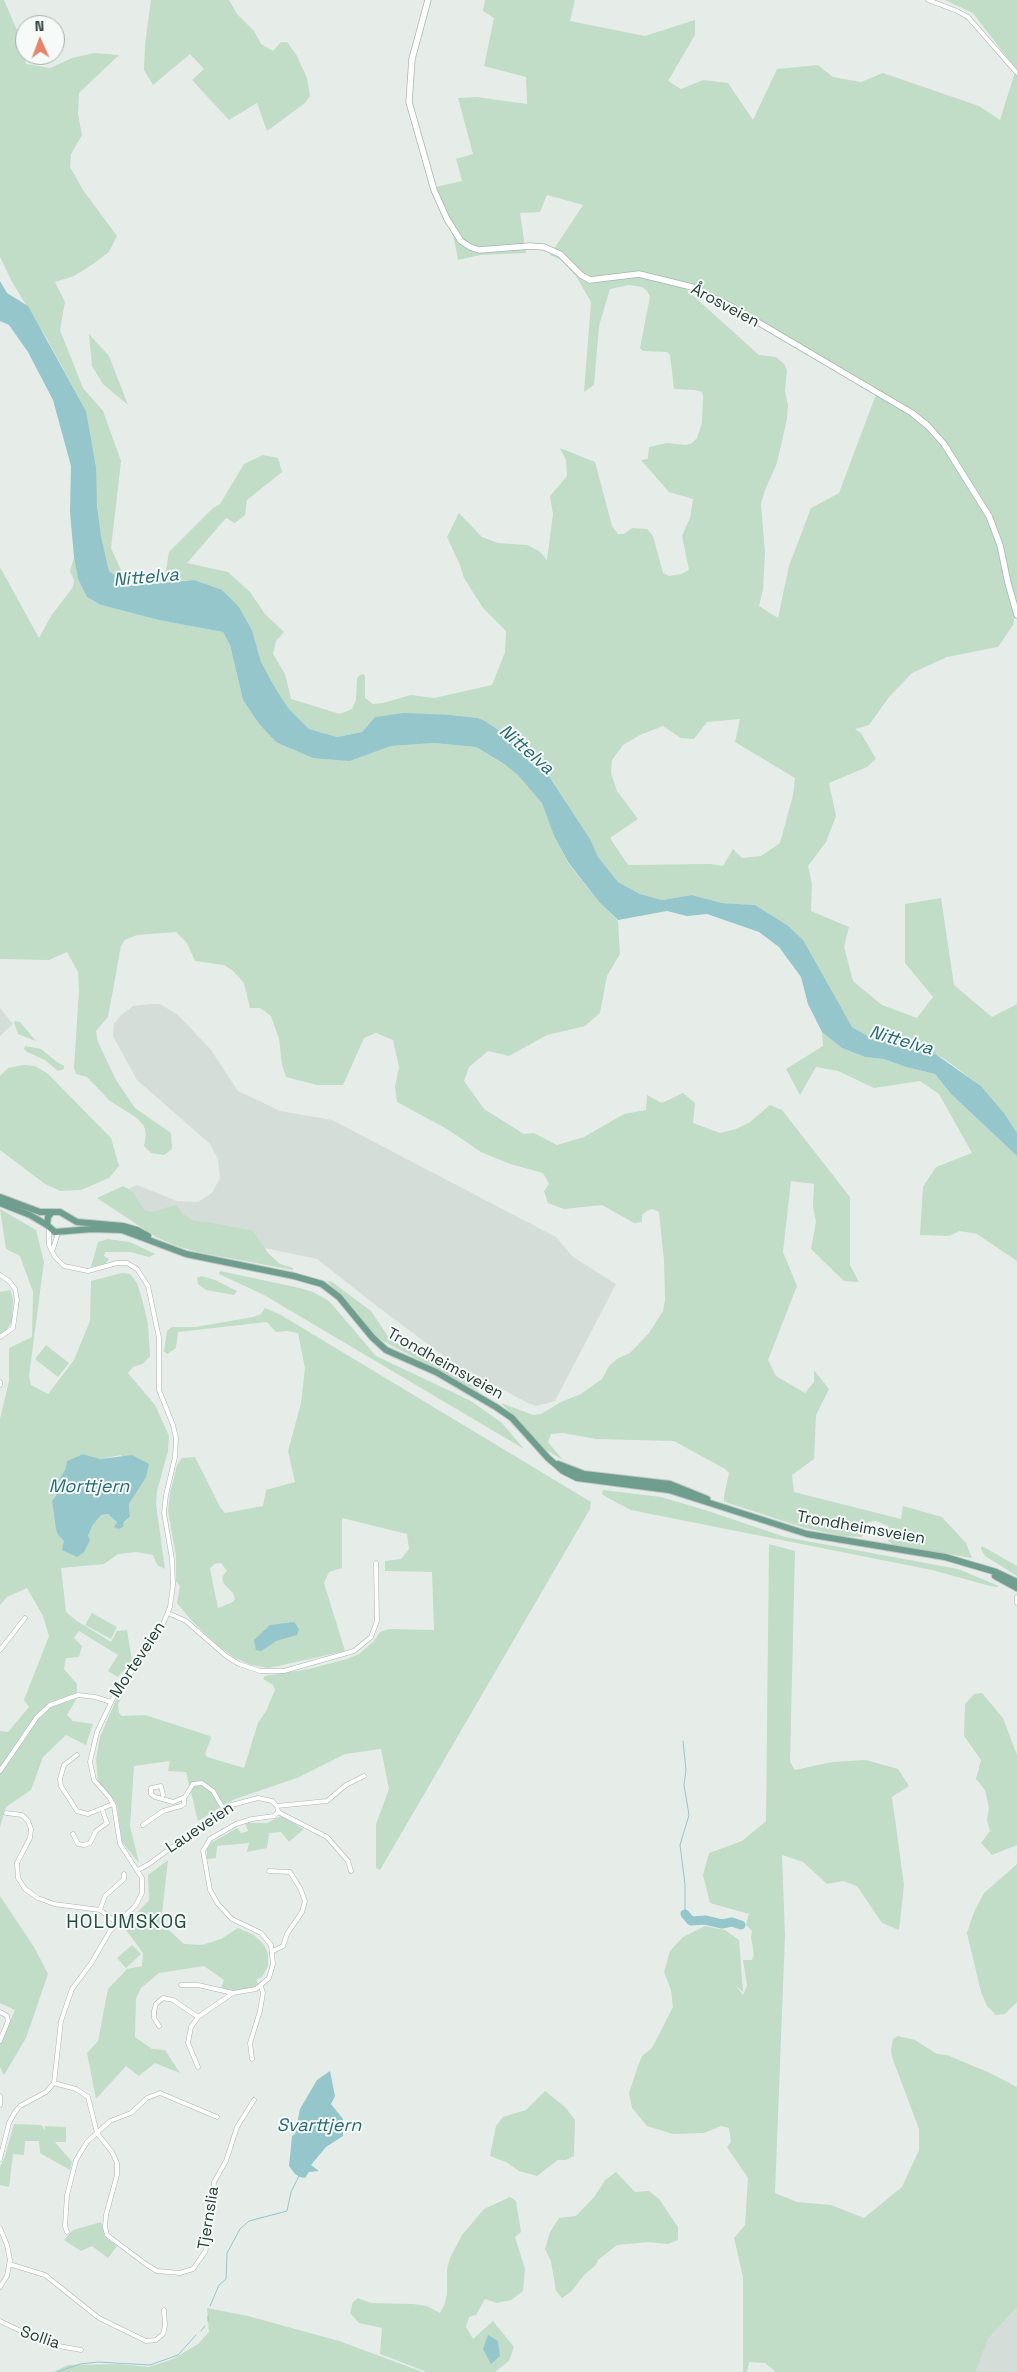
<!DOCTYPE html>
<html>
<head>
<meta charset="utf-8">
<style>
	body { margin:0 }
	#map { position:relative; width:1017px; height:2372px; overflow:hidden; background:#e6ede9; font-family:"Space Grotesk",sans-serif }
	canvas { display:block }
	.north { position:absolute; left:15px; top:15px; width:50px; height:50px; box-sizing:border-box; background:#f6faf8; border:1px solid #a3aeaa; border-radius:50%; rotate:358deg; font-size:14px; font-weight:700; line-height:20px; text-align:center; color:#263d36 }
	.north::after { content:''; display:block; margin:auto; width:18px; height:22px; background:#e4846d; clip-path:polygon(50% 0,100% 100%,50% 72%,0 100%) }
</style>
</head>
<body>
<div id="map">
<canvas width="1017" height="2372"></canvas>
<div class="north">N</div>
</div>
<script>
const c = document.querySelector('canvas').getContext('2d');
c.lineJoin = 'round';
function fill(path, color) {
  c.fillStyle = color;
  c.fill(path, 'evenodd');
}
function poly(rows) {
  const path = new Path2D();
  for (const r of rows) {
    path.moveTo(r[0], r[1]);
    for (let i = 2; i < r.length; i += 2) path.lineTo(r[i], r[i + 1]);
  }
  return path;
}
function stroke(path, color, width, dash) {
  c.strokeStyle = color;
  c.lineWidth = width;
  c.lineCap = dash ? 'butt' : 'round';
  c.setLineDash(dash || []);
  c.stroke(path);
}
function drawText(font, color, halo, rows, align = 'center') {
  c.font = font + ' "Space Grotesk",sans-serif';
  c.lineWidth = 4;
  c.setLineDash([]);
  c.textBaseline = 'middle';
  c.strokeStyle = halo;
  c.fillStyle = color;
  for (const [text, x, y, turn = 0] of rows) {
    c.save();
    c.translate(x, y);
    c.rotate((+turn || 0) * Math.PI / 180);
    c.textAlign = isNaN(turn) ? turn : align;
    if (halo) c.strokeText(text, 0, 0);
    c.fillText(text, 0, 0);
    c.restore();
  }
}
fill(poly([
	[151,1004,160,1004,178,1015,211,1050,238,1091,280,1111,332,1120,556,1237,573,1257,616,1284,555,1401,536,1406,528,1403,456,1365,382,1310,317,1259,206,1236,119,1211,116,1194,137,1185,177,1201,198,1202,212,1193,220,1178,218,1159,210,1144,137,1080,113,1036,114,1024,120,1016,133,1006],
	[0,1008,13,1024,0,1036],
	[1017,2307,1017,2372,976,2372,988,2339]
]), '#d4ddd8');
fill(poly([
	[0,0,4,0,19,35,26,64,50,68,72,58,94,53,119,55,79,93,78,114,82,135,71,154,70,167,83,190,117,236,109,252,93,264,74,276,55,282,65,302,60,330,83,388,103,411,121,461,111,548,128,586,109,571,101,536,86,411,47,339,12,282,0,257],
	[151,0,229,0,237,14,254,31,261,44,273,51,281,42,287,42,297,56,307,78,310,96,305,103,267,131,257,103,229,120,192,80,204,69,190,54,153,85,144,70,145,45],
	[485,0,575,0,570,21,645,36,695,20,695,35,668,81,681,89,703,80,728,83,753,120,777,69,818,65,833,77,861,82,883,73,979,106,1000,120,1016,69,973,13,945,0,1017,0,1017,607,1013,625,998,647,947,657,912,673,889,697,869,725,855,729,861,733,876,759,867,767,829,783,836,816,826,842,808,866,812,884,811,911,849,927,844,947,853,981,882,1005,917,1018,933,997,905,963,905,904,941,898,954,985,992,1017,1017,1004,1017,1133,1004,1113,981,1086,946,1060,928,1050,871,1038,852,1027,823,979,787,925,755,905,722,903,692,895,662,900,640,894,618,882,598,857,588,836,550,777,531,763,509,737,485,721,478,718,451,715,375,717,362,732,337,737,309,729,289,709,277,691,261,662,252,630,239,607,194,580,152,582,165,575,169,552,213,508,220,504,244,464,263,455,278,458,282,472,247,500,245,515,235,523,226,518,187,563,228,572,250,592,265,614,284,632,276,641,273,654,285,674,291,699,340,714,352,709,356,700,357,678,360,675,364,674,365,677,365,698,373,704,383,703,411,695,434,698,492,685,505,652,506,631,483,608,464,578,460,565,447,537,459,513,482,537,498,543,527,545,539,551,547,560,553,514,550,496,567,476,566,460,560,448,595,462,612,526,618,534,624,534,632,528,647,529,653,536,663,573,669,576,681,574,689,570,682,536,690,518,693,499,669,492,641,460,648,459,649,447,667,443,686,445,692,443,697,438,702,423,703,396,702,392,695,390,674,389,670,355,667,352,643,351,640,348,650,296,647,291,642,287,629,285,610,289,599,326,594,385,584,392,591,302,576,276,561,260,550,255,583,205,547,195,540,212,520,213,526,253,480,255,458,260,453,234,431,188,462,181,456,159,473,154,458,98,477,97,527,104,526,77,484,66,494,18,483,11],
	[679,283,732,305,878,389,839,493,811,508,789,566,778,618,759,606,763,589,765,553,761,504,765,490,777,463,787,419,788,405,785,391,787,370,784,364,776,357,759,355],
	[740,719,735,742,795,778,793,795,780,843,761,856,742,858,733,849,723,866,710,864,628,865,610,838,638,819,617,791,611,773,612,760,623,745,640,735,663,726,681,738,694,739,707,722],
	[89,334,109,356,128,405,103,384,92,366],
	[74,557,78,579,87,597,101,605,160,620,223,632,230,645,243,700,259,724,276,742,350,761,391,746,434,743,476,747,519,774,543,804,554,836,568,863,600,903,618,921,620,954,607,976,600,1013,585,1026,547,1035,509,1056,488,1051,469,1067,464,1081,484,1109,524,1134,534,1133,557,1145,584,1137,624,1114,646,1110,647,1095,662,1103,683,1093,695,1103,693,1123,720,1133,736,1129,750,1122,770,1105,782,1110,850,1197,850,1265,859,1282,844,1281,811,1249,816,1222,813,1206,814,1184,791,1181,783,1252,797,1286,768,1360,776,1376,805,1393,814,1382,814,1370,829,1389,816,1415,814,1459,792,1475,794,1492,901,1519,903,1506,942,1517,966,1543,972,1558,894,1545,888,1541,888,1526,876,1521,868,1522,862,1537,842,1536,805,1528,728,1503,724,1501,724,1496,729,1473,725,1469,674,1441,596,1439,563,1433,551,1434,548,1442,563,1460,545,1449,501,1403,533,1415,541,1414,561,1402,581,1394,602,1379,609,1366,617,1359,630,1353,649,1333,663,1311,665,1300,664,1261,659,1212,652,1209,647,1211,642,1215,642,1222,634,1223,602,1205,564,1209,548,1203,544,1191,549,1184,543,1173,510,1164,481,1152,447,1129,397,1102,395,1087,399,1067,393,1040,376,1033,364,1038,343,1085,317,1085,286,1077,282,1065,279,1039,271,1016,260,1008,250,1008,244,983,233,971,224,965,195,961,187,943,176,932,137,935,125,940,121,946,108,1017,96,1031,98,1042,116,1080,135,1108,171,1133,172,1149,164,1155,151,1153,144,1146,146,1135,144,1126,137,1118,110,1101,87,1077,76,1074,74,1068,79,991,78,972,67,952,49,960,0,959,0,567,39,638,51,616,73,587,74,580,70,572],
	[15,1021,20,1022,36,1041,18,1034,14,1022],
	[822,1032,842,1048,865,1057,884,1059,906,1067,935,1074,951,1094,1017,1156,1017,1261,977,1234,960,1231,949,1236,920,1235,923,1187,936,1167,972,1153,939,1094,920,1081,874,1088,838,1071,816,1067,800,1095,786,1069,823,1046],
	[25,1046,41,1049,57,1062,64,1066,64,1069,58,1071,45,1060,27,1052,24,1049],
	[23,1065,35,1066,47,1073,111,1138,119,1166,109,1178,81,1190,60,1191,45,1184,0,1150,0,1076,8,1068],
	[123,1186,132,1191,144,1210,151,1212,176,1205,183,1214,194,1221,213,1223,253,1231,268,1253,280,1264,293,1268,293,1270,197,1252,174,1245,156,1237,97,1198],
	[0,1209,36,1230,44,1262,29,1376,31,1385,48,1394,74,1360,90,1321,91,1281,122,1273,130,1274,137,1283,142,1299,148,1324,150,1356,143,1364,133,1367,128,1373,155,1405,169,1436,168,1451,157,1491,156,1504,165,1569,157,1565,153,1555,137,1552,118,1554,104,1564,61,1568,66,1612,77,1621,111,1642,117,1631,127,1630,132,1661,118,1677,108,1671,118,1655,79,1631,74,1638,82,1646,79,1657,66,1658,64,1669,77,1684,77,1698,67,1715,73,1721,93,1724,86,1745,66,1735,43,1757,31,1790,6,1807,0,1827,0,1731,8,1732,29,1707,24,1700,49,1636,43,1616,27,1588,7,1597,0,1605,0,1419,9,1381,9,1348,32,1337,33,1292,20,1256,6,1249],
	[83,1454,100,1459,121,1455,145,1477,129,1504,130,1517,118,1529,114,1527,117,1522,108,1514,101,1515,92,1526,88,1536,64,1541,58,1535,56,1530,52,1501,58,1491,57,1483,65,1470,67,1461],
	[108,1239,130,1242,155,1254,149,1257,130,1252,105,1252,104,1256,109,1259,105,1264,91,1267,98,1242],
	[220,1271,300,1288,313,1292,329,1301,376,1356,471,1401,502,1423,524,1449,264,1295,219,1274],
	[201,1276,215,1280,237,1291,234,1295,206,1290,198,1284,197,1278],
	[326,1280,332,1282,371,1311,387,1335,399,1344,464,1378,478,1391,383,1341,371,1331,356,1311],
	[10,1290,13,1299,12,1321,6,1331,0,1334,0,1292],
	[265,1308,281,1315,591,1502,590,1509,380,1870,376,1868,376,1824,389,1789,381,1749,345,1754,297,1778,235,1799,198,1821,186,1772,168,1771,170,1761,134,1766,130,1826,139,1863,122,1842,117,1805,98,1781,96,1759,100,1737,119,1693,123,1695,118,1704,119,1713,122,1716,145,1715,210,1736,211,1738,205,1754,207,1757,244,1768,258,1723,266,1711,275,1690,273,1685,263,1679,265,1676,309,1669,347,1659,359,1654,373,1642,380,1632,389,1629,434,1630,432,1572,385,1571,385,1561,401,1559,409,1549,407,1534,342,1518,342,1568,329,1572,324,1583,345,1651,269,1668,251,1665,233,1657,216,1644,192,1621,177,1603,180,1586,176,1581,176,1556,168,1511,170,1493,177,1465,182,1458,195,1457,220,1507,225,1513,263,1506,266,1490,295,1482,288,1451,301,1403,305,1368,298,1333,287,1331,276,1332,267,1322,178,1332,176,1348,167,1354,164,1351,167,1331,172,1327,196,1327,253,1317,261,1314],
	[221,1563,227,1571,222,1577,224,1584,233,1593,235,1599,233,1602,218,1608,210,1569,214,1564],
	[46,1345,69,1363,58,1377,35,1359],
	[603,1490,661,1497,705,1510,785,1537,958,1569,999,1586,998,1587,990,1586,932,1570,631,1510,608,1498,602,1494],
	[769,1544,795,1551,790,1762,795,1770,832,1762,866,1760,898,1769,909,1786,892,1797,904,1885,899,1930,882,1923,857,1886,843,1881,827,1884,803,1862,782,1855,785,1935,775,2193,797,2202,831,2205,864,2218,902,2187,919,2150,919,2129,892,2057,891,2050,893,2039,898,2036,915,2040,937,2054,947,2055,990,2073,1017,2087,1017,2307,988,2339,976,2372,776,2372,765,2363,749,2362,747,2372,743,2372,743,2277,734,2238,745,2225,748,2178,727,2147,731,2142,729,2128,721,2126,704,2133,673,2134,647,2126,632,2108,629,2093,638,2066,642,2056,652,2048,673,2007,671,1990,664,1972,670,1951,683,1937,705,1926,725,1930,739,1940,743,1992,735,1985,743,1995,747,1985,743,1960,752,1960,754,1955,751,1937,752,1931,746,1925,749,1914,710,1903,703,1875,709,1853,742,1841,766,1821],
	[982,1546,1017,1566,1017,1576,985,1556,981,1549],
	[92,1613,117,1627,111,1639,85,1625],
	[982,1693,1003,1718,1017,1755,1017,1845,992,1855,981,1843,990,1831,987,1820,989,1808,985,1790,976,1779,981,1760,964,1736,965,1704,974,1694],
	[281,1816,304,1829,289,1842,281,1832,269,1833,267,1848,247,1852,249,1843,217,1846,216,1858,207,1859,207,1849,211,1843,237,1828,241,1833,248,1831,245,1823,267,1823],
	[168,1860,161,1923,184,1944,202,1945,221,1939,238,1928,254,1935,264,1945,268,1954,268,1966,262,1977,256,1980,260,1987,235,1991,221,1988,224,1980,204,1966,159,1973,141,1988,136,1998,135,2037,152,2049,165,2050,180,2073,155,2063,139,2076,126,2066,96,2099,87,2053,98,2041,108,1989,127,1969,142,1966,143,1953,124,1927,149,1900,148,1875],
	[1017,1864,1017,2002,1005,2014,996,2015,987,2006,981,1992,967,1933,974,1912,984,1893],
	[0,1896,34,1947,48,1974,26,2038,4,2075,0,2067,0,2044,15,2010,0,2003],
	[132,1945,141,1954,126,1968,117,1958],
	[545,2091,565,2107,575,2120,574,2156,566,2160,558,2160,537,2176,519,2171,506,2162,490,2156,496,2126,503,2117,526,2110],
	[14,2124,41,2125,45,2130,45,2126,66,2127,66,2142,55,2142,72,2162,70,2170,40,2153,39,2141,25,2141,24,2155,13,2154,9,2187,0,2185,0,2167,5,2156],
	[616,2172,635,2192,649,2191,659,2199,678,2227,678,2240,668,2244,648,2242,617,2245,598,2260,595,2266,584,2275,572,2291,562,2298,556,2291,551,2261,545,2249,550,2232,559,2218,576,2216,595,2196,605,2180],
	[510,2197,516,2201,521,2232,515,2237,525,2269,523,2291,511,2300,497,2303,485,2299,476,2315,469,2317,466,2327,473,2339,493,2321,514,2347,509,2361,495,2372,427,2372,380,2354,382,2328,359,2323,350,2313,353,2302,358,2298,371,2303,413,2304,427,2306,440,2313,444,2306,447,2294,447,2270,450,2258,462,2235,484,2209],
	[101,2222,105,2237,117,2246,108,2258,92,2246,81,2251,64,2240,73,2230],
	[207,2308,248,2316,339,2341,423,2372,53,2372,68,2365,119,2364,149,2367,173,2359,198,2344,209,2332]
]), '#c1dcc7');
fill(poly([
	[0,281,7,293,28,306,86,411,96,468,97,505,101,536,109,571,128,586,194,580,222,590,239,607,252,630,261,662,277,691,289,709,309,729,337,737,362,732,375,717,404,713,451,715,478,718,485,721,509,737,517,748,532,764,549,776,590,839,598,857,618,882,640,894,662,900,692,895,722,903,755,905,787,925,803,940,852,1027,871,1038,928,1049,981,1086,1004,1113,1017,1133,1017,1156,951,1094,935,1074,906,1067,884,1059,865,1057,842,1048,822,1032,808,1004,801,977,779,947,759,932,707,914,687,916,667,911,618,920,600,903,568,862,554,836,542,803,518,775,504,764,476,747,434,743,391,746,350,761,313,758,276,742,259,724,243,700,230,645,223,632,159,620,101,605,87,597,78,579,74,557,70,512,71,466,53,400,28,352,9,325,0,321],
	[83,1454,100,1459,132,1455,149,1464,146,1477,129,1504,130,1517,124,1522,123,1527,118,1529,114,1527,117,1522,108,1514,101,1515,92,1526,88,1536,90,1540,84,1552,77,1557,62,1550,64,1541,58,1535,56,1530,52,1501,58,1492,57,1483,65,1470,67,1461],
	[294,1622,299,1629,297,1635,276,1641,261,1651,256,1650,254,1640,270,1625],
	[330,2071,335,2096,331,2104,343,2119,343,2136,326,2147,311,2165,319,2171,309,2172,305,2178,300,2177,295,2174,289,2166,292,2136,295,2134,300,2109,317,2080],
	[488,2335,498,2341,500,2356,491,2364,483,2349]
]), '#94c6cc');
stroke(poly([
	[683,1741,686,1770,684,1785,689,1815,680,1845,685,1884,685,1914],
	[210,2306,219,2285,226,2279,227,2253,240,2229,249,2221,287,2211,291,2192,299,2176],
	[208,2321,208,2316],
	[201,2331,205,2326],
	[57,2372,80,2364,98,2362,150,2365,178,2355,196,2335]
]), '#94c6cc', 1);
stroke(poly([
	[685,1914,691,1921,705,1920,722,1924,732,1922,741,1925]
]), '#94c6cc', 9);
const minor = poly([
	[928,0,957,11,968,17,1017,73],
	[53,1249,58,1233],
	[0,1275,9,1281,15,1289,17,1300,13,1328,0,1337],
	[0,1382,0,1385],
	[1017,1597,1017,1603],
	[168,1613,186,1621,226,1656,239,1664,260,1671,284,1671,354,1651,371,1637,377,1621,376,1563],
	[0,1650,25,1618],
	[77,1755,64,1765,60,1779,61,1786,77,1811,88,1814,113,1804],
	[0,1771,37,1717,50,1705,78,1695,95,1697,111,1702],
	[163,1795,161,1786,151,1788,151,1794,155,1797,173,1802,185,1797,193,1784,202,1783,213,1791,223,1808],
	[277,1806,327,1801,346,1785,364,1776],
	[278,1812,327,1837,348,1861,351,1871],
	[6,1813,22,1815,28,1821,31,1829,30,1838,17,1863,18,1878,25,1889,38,1898,54,1904,100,1910,117,1923],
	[143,1825,163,1811,181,1806,184,1804,184,1798],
	[73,1834,78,1844,84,1845,90,1843,96,1831,107,1823,102,1809],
	[138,1870,149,1864,228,1806,258,1798,272,1801,277,1806,278,1812,274,1816,252,1819,236,1824,210,1839,203,1851,210,1890,218,1904,232,1919,261,1933,271,1945,273,1964,269,1978,256,1989,233,1993,198,1985,181,1985],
	[269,1871,290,1872,300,1888,305,1901,302,1912,287,1934,283,1946,273,1951],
	[100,1910,105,1896,124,1879,124,1874],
	[0,2012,7,2016,8,2021,0,2041],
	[159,2026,154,2018,154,2011,156,2004,163,1998,173,2000,198,2017],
	[252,2059,250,2043,260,2011,263,1993,261,1986],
	[198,2067,188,2043,191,2027,198,2017,233,1993],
	[54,2083,76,2089,88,2097,97,2133,112,2152,117,2163,117,2175,106,2215,105,2227,107,2235,147,2265,157,2271,180,2273,193,2269,205,2252,209,2236,214,2182,226,2161,237,2127,254,2100],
	[0,2096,0,2105],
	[0,2159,9,2123,15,2112,20,2106,46,2092,54,2083,61,2021,72,1989,92,1962,110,1931,136,1905,142,1893,142,1878,120,1844,114,1806,109,1797,94,1780,90,1762,97,1732,116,1692,146,1653,161,1629,170,1607,173,1585,172,1559,164,1513,166,1495,175,1457,176,1438,173,1425,159,1390,159,1338,148,1286,137,1269,127,1263,117,1263,88,1271,64,1266,55,1257,49,1245,49,1229],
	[0,2228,7,2245,10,2260,7,2276,0,2287],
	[67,2232,65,2226,67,2195,76,2160,87,2142,110,2121,131,2113,147,2098,160,2093,217,2117],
	[9,2264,45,2275,99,2318,146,2341,156,2340,163,2334,165,2326,164,2310],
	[0,2321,48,2344,81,2350]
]);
const secondary = poly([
	[428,0,412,59,409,102,434,190,447,219,461,241,470,247,479,250,530,246,544,247,560,254,581,275,590,280,639,274,692,287,734,308,912,413,928,426,944,444,989,516,1000,545,1008,583,1017,615]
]);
const primary = poly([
	[0,1197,40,1212,60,1212,77,1222,123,1226,137,1230,148,1236],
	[0,1203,30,1215,47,1225],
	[51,1213,48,1217,47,1225,55,1232,92,1229,122,1230,186,1254,294,1276,322,1284,339,1297,372,1337,386,1350,436,1372,496,1407,512,1418,548,1458,563,1471,577,1478,669,1490,807,1534,945,1557,996,1572,1017,1582],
	[558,1464,584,1474,670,1484,707,1499],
	[995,1576,1017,1588]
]);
stroke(minor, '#a9b5b0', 5);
stroke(secondary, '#a5b8b0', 7);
stroke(primary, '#c2c9c7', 8);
stroke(minor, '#fff', 4);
stroke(secondary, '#fff', 5.5);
stroke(primary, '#6f9e8f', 6);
drawText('16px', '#263d36', '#f6faf8', [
	["Årosveien",725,306,28],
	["Trondheimsveien",445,1364,29],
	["Trondheimsveien",861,1528,10],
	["Morteveien",138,1660,-57],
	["Laueveien",200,1828,-34],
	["Tjernslia",209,2218,-81],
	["Sollia",40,2338,19]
]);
drawText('italic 18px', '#266a74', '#f6faf8', [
	["Nittelva",146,578,-5],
	["Nittelva",526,750,41],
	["Nittelva",901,1041,16],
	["Morttjern",89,1487],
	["Svarttjern",319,2126]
]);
c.letterSpacing = '1px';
drawText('19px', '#244e42', '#f6faf8', [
	["HOLUMSKOG",127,1923]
]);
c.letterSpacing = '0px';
</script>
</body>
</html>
